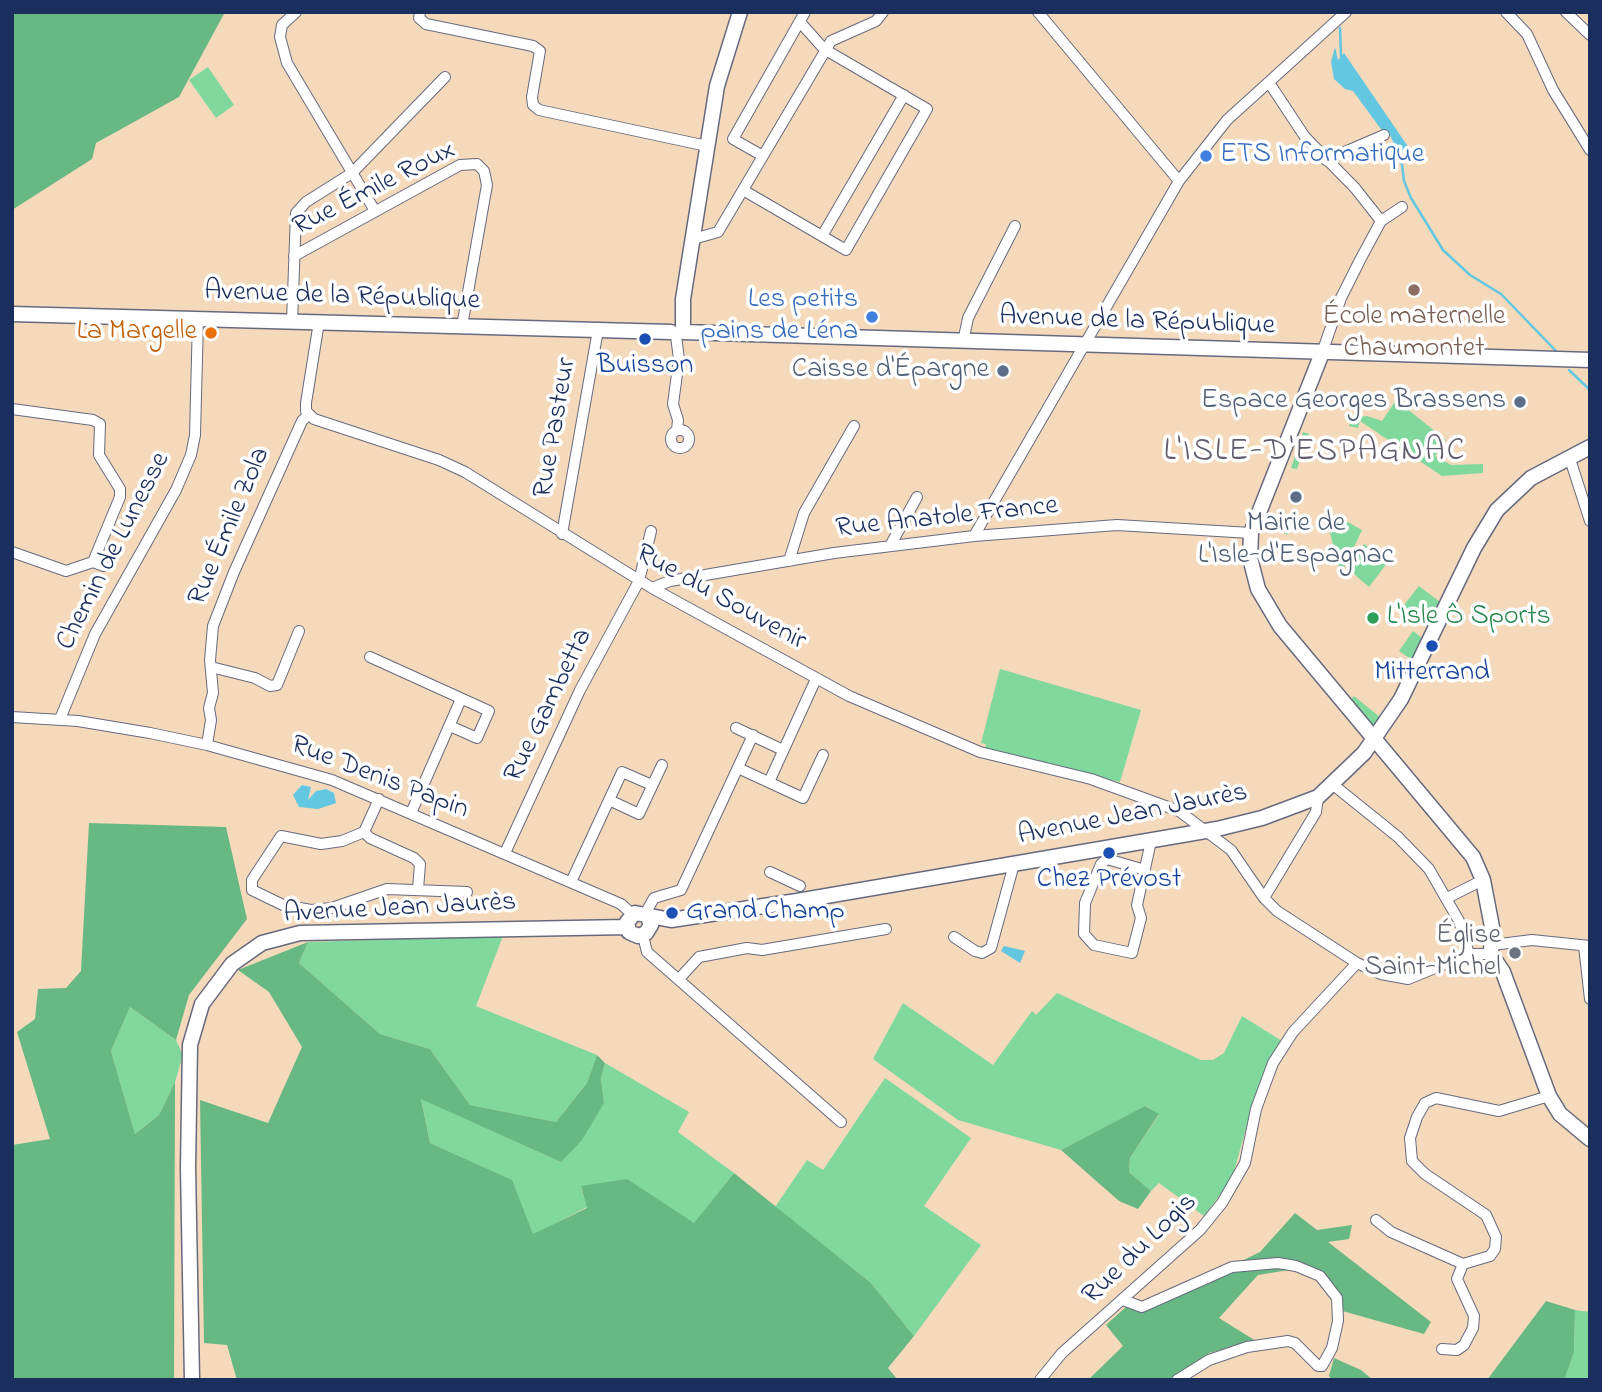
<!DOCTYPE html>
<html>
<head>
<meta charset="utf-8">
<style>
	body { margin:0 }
	#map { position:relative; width:1602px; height:1392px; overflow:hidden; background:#f4d9bb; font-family:"Indie Flower",sans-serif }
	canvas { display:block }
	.frame { position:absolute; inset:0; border:14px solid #1b2f5e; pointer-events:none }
</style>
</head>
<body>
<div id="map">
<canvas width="1602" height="1392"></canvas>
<div class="frame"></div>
</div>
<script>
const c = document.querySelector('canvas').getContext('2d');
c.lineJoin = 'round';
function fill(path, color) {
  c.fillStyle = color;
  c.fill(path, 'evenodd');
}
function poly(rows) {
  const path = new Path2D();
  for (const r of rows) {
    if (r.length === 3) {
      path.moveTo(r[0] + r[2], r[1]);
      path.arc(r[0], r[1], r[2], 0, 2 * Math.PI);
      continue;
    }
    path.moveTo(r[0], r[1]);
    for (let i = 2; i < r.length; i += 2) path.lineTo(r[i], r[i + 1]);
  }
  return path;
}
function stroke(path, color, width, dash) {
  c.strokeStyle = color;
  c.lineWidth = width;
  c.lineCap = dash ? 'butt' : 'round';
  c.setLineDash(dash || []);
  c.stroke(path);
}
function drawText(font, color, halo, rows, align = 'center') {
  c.font = font + ' "Indie Flower",sans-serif';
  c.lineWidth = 7;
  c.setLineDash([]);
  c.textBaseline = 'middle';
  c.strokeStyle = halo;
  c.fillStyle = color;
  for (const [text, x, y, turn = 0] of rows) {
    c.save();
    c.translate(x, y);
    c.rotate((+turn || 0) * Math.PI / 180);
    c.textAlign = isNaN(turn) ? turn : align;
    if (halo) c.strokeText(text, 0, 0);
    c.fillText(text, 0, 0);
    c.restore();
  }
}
fill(poly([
	[208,67,234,105,216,118,189,80],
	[1396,400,1446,440,1435,456,1451,465,1483,464,1483,473,1442,476,1360,421,1358,428,1349,426,1351,418,1367,416,1382,421],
	[1303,432,1309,434,1297,469,1291,468],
	[1278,515,1304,521,1305,523,1294,526,1287,535,1275,527],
	[1346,521,1362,530,1344,568,1339,568,1329,529,1341,529],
	[1364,544,1388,562,1369,587,1355,575,1352,567],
	[1419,586,1440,602,1429,625,1424,627,1400,610],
	[1413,631,1422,638,1412,660,1399,651],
	[1000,669,1141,710,1120,782,985,749,986,744,981,743],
	[1354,696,1381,718,1377,724,1369,724,1349,701],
	[503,936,476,1006,597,1055,587,1083,556,1122,470,1105,430,1049,380,1034,299,963,308,942],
	[1057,993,1201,1060,1213,1060,1224,1053,1242,1016,1282,1041,1255,1095,1232,1179,1204,1216,1159,1183,1151,1191,1129,1172,1130,1158,1159,1115,1146,1106,1061,1150,958,1120,873,1059,903,1003,993,1065,1032,1011,1036,1015],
	[130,1007,176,1040,183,1055,175,1082,159,1115,135,1134,111,1051],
	[605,1063,689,1112,678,1132,734,1173,694,1224,581,1187,587,1207,533,1235,511,1180,430,1143,421,1098,561,1162,604,1103,601,1078],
	[885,1078,971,1138,924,1206,981,1245,914,1336,871,1283,775,1207,807,1160,823,1170],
	[1575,1310,1590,1312,1590,1380,1564,1380,1574,1353]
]), '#80d89c');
fill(poly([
	[12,12,225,12,179,97,96,143,92,159,12,210],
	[89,823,226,827,247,919,189,995,176,1040,130,1007,111,1051,135,1134,159,1115,175,1082,174,1380,12,1380,12,1145,50,1139,17,1032,35,1019,38,989,66,988,81,971],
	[308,942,299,963,380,1034,430,1049,470,1105,556,1122,587,1083,597,1055,605,1063,601,1078,604,1103,582,1140,561,1162,421,1099,430,1143,512,1180,533,1234,587,1208,581,1186,627,1179,694,1223,734,1173,871,1283,914,1336,888,1368,898,1380,237,1380,227,1345,204,1343,200,1100,268,1123,302,1047,269,992,238,970],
	[1145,1106,1159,1114,1130,1158,1129,1172,1151,1191,1138,1209,1119,1201,1061,1150],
	[1295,1213,1317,1230,1352,1225,1349,1239,1328,1242,1431,1322,1424,1334,1339,1310,1319,1279,1295,1269,1258,1275,1219,1318,1256,1341,1209,1353,1171,1380,1088,1380,1123,1346,1106,1325,1127,1306,1142,1310,1260,1252],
	[1546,1301,1575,1310,1574,1353,1564,1380,1487,1380],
	[1334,1358,1361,1370,1373,1380,1332,1380,1329,1376]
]), '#68b884');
fill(poly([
	[1335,47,1338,60,1344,53,1409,148,1398,152,1390,135,1386,136,1353,91,1345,89,1334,79,1331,62],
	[302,785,311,787,308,800,316,791,326,789,334,793,336,803,318,809,299,807,293,795],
	[1004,946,1025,951,1020,963,1001,951]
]), '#63c7e1');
stroke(poly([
	[1340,28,1341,56],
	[1400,149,1404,181,1411,198,1443,250,1470,275,1501,294,1557,352],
	[1569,370,1590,390]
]), '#63c7e1', 2.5);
const street = poly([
	[296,12,282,25,280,37,287,63,375,211],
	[420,12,419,18,426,24,533,46,540,51,532,97,533,105,539,110,707,146],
	[1506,12,1527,34,1553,90,1590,150],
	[1566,12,1590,35],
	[800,22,824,49,927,109,846,250,822,236],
	[1270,84,1305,137,1355,188,1381,221],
	[763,156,733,139,805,12],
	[1326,160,1384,135],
	[1179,181,1227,120,1346,12],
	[743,190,822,236,904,95],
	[693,239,718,232,831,41,876,21,883,12],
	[294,256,460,165,477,164,484,171,487,185,462,326],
	[292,322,296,213,306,202,352,173,445,77],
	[319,322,306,403,306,411,314,419,439,460,465,472,652,588,849,696,980,752,1091,779,1179,811,1231,850,1264,898,1277,911,1357,963,1381,974,1408,979,1469,954,1491,954],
	[676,336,679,359,673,404,678,420,677,430],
	[963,342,968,318,1015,226],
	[1322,353,1341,298,1360,260,1381,221,1402,207],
	[12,409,93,420,100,424,99,455,120,489,120,497,93,562],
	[680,439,9],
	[1569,456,1590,521],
	[562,534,598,330],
	[974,536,1179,181,1038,12],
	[890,546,917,497],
	[12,552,66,571,93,562],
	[789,561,804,513,854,426],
	[93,562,104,566],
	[652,588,670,581,834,553,974,536,1117,525,1251,533],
	[370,657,489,711,477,738,450,726],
	[211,667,255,678,270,686,277,685,299,631],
	[12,717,78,721,150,733,207,745,332,780,621,904,632,914],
	[60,719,95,634,176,490,191,455,195,435,198,319],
	[736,728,783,750],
	[207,745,211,720,209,708,213,693,210,660,213,626,234,572,302,421,308,415],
	[738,768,803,798,823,755],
	[769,782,816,679],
	[1331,783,1398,837,1429,869,1459,921,1469,954],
	[379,799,364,832,342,841,321,844,281,836,252,880,252,890,283,905,311,910,332,908,387,889,467,892],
	[609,800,639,814,662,765],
	[411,813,461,699],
	[364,832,370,838,414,858,420,864,418,889],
	[505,853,580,690,639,581,651,531],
	[1145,870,1107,859,1101,864,1085,903,1084,934,1094,945,1132,953,1141,918,1137,905,1151,841],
	[770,872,800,886],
	[571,882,622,772,652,785],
	[1264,898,1316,812,1318,797],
	[1447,898,1483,880],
	[645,914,654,898,681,890,753,735],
	[643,936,647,952,841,1122],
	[954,937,975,951,982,953,991,948,1014,864],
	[1492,945,1532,940,1590,946],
	[1584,946,1590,999],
	[679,979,699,957,747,948,762,950,886,929],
	[1376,1220,1391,1232,1463,1264,1490,1256,1495,1249,1496,1237,1486,1215,1425,1174,1412,1161,1410,1138,1417,1117,1425,1103,1436,1098,1499,1111,1549,1096],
	[1123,1300,1142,1307,1232,1267,1278,1263,1296,1266,1320,1276,1337,1298,1338,1321,1332,1348,1322,1366,1318,1366,1295,1343,1288,1341,1247,1347,1209,1360,1177,1380],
	[1442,1349,1457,1350,1464,1345,1473,1328,1474,1316,1457,1279,1463,1264],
	[1040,1380,1062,1353,1200,1230,1222,1203,1245,1163,1256,1109,1273,1063,1293,1032,1357,963]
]);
const secondary = poly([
	[12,314,671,332],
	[683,328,683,299,717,86,740,12],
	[683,332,1590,360],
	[1322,353,1251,533,1250,558,1258,589,1280,626,1473,857,1483,880,1492,927,1491,954,1503,972,1549,1096,1560,1114,1590,1139],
	[648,917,651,925,646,933,638,936,629,932,627,922,635,913,671,920,797,901,1217,829,1262,818,1318,797,1364,753,1401,699,1474,548,1497,510,1531,478,1590,447],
	[192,1380,188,1168,190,1045,202,1004,232,964,262,943,300,933,627,927]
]);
stroke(street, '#676a7f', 12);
stroke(secondary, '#676a7f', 17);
stroke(street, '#fff', 10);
stroke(secondary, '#fff', 14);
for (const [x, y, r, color] of [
	[1206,156,7,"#3f7fe0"],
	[1414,290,7,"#8d6e63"],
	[872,317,7,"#3f7fe0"],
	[211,333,7,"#e8710a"],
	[645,339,7,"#1a4fb4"],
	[1003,371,7,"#5c6f8a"],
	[1520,402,7,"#5c6f8a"],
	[1296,497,7,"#5c6f8a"],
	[1373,618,7,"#2e9e5b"],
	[1432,646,7,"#1a4fb4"],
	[1109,853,7,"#1a4fb4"],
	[672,913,7,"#1a4fb4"],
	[1515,953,7,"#6b7280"]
]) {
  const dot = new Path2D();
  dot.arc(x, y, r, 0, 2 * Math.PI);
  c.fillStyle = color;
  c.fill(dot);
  stroke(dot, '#fff', 2.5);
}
drawText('28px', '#366cbe', '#fff', [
	["ETS Informatique",1220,156],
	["Les petits",858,301,"right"],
	["pains de Léna",858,333,"right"]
], 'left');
drawText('28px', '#1b2f5e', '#fff', [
	["Rue Émile Roux",375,190,-27],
	["Avenue de la République",342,298,2],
	["Avenue de la République",1137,323,2],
	["Rue Pasteur",557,428,-80],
	["Rue Anatole France",947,519,-6],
	["Rue Émile Zola",231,527,-67],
	["Chemin de Lunesse",115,552,-63],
	["Rue du Souvenir",720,599,29],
	["Rue Gambetta",550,706,-64],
	["Rue Denis Papin",379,779,21],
	["Avenue Jean Jaurès",1133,816,-11],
	["Avenue Jean Jaurès",400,910,-3],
	["Rue du Logis",1141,1250,-44]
]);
drawText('28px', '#785e54', '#fff', [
	["École maternelle",1414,318],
	["Chaumontet",1414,350]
]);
drawText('28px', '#c56008', '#fff', [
	["La Margelle",197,333]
], 'right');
drawText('28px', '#164399', '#fff', [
	["Buisson",645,367],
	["Mitterrand",1432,674],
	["Chez Prévost",1109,881],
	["Grand Champ",686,913,"left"]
]);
drawText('28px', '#4e5e75', '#fff', [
	["Caisse d'Épargne",989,371],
	["Espace Georges Brassens",1506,402],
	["Mairie de",1296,525,"center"],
	["L'Isle-d'Espagnac",1296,557,"center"]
], 'right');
drawText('28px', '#27864d', '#fff', [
	["L'Isle Ô Sports",1387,618]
], 'left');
drawText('28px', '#5b616d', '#fff', [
	["Église",1501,937],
	["Saint-Michel",1501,969]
], 'right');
c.letterSpacing = '2px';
drawText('32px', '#605c6e', '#fff', [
	["L'ISLE-D'ESPAGNAC",1315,454]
]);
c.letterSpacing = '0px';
</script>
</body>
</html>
